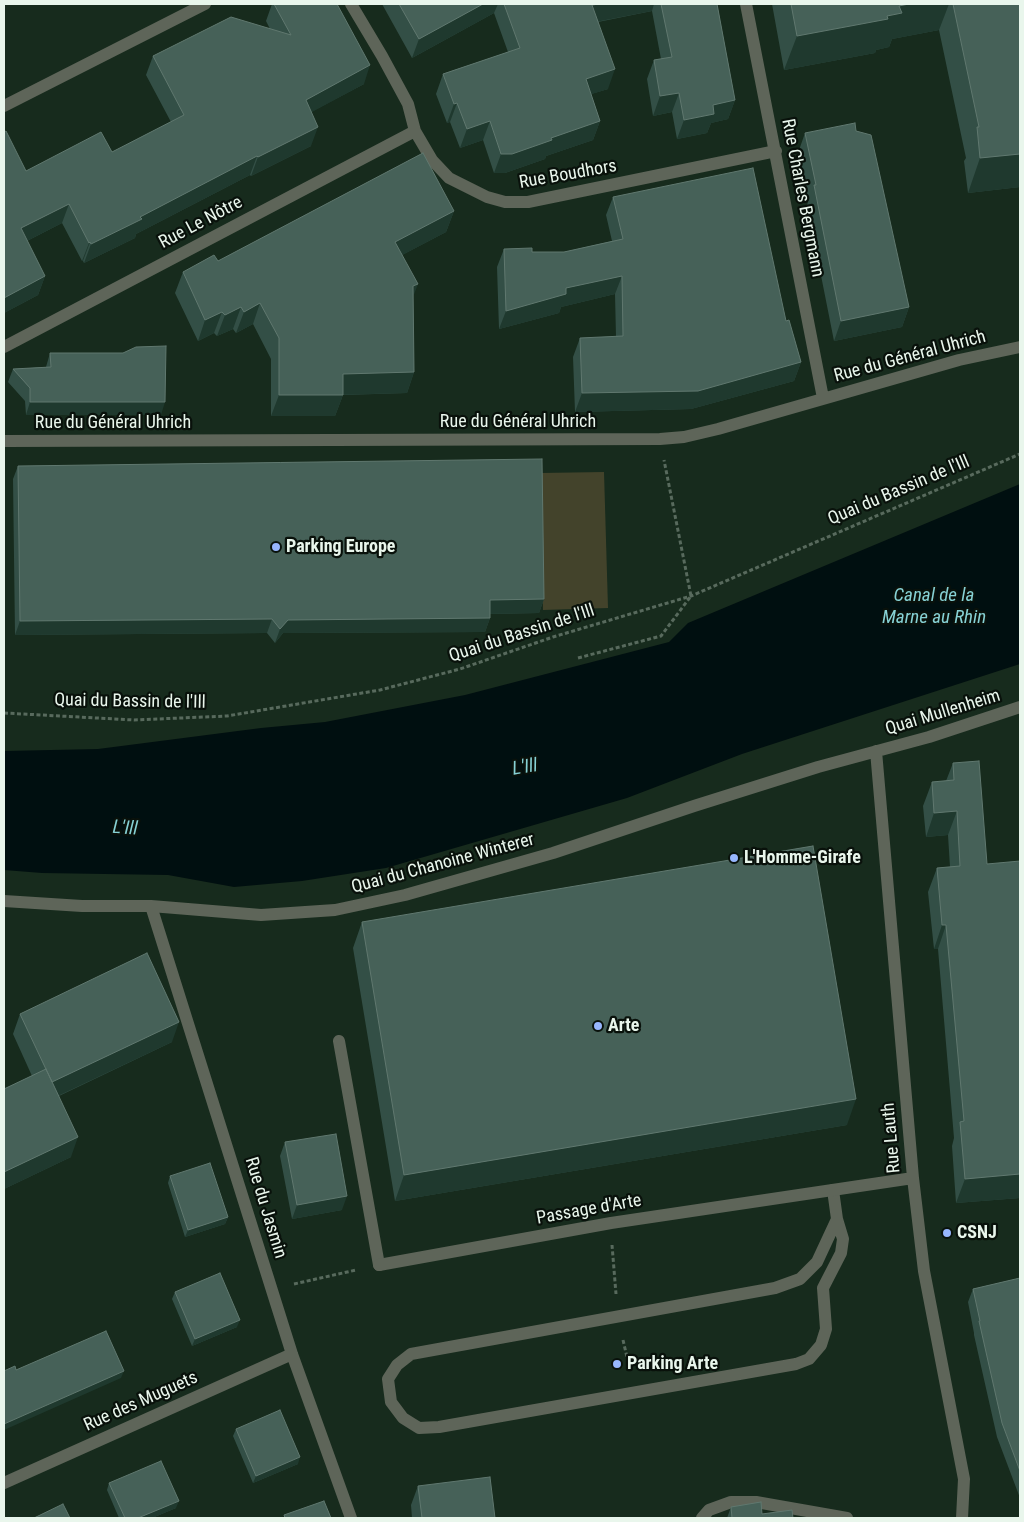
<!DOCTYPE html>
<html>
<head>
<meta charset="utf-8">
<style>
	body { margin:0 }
	#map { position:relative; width:1024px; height:1522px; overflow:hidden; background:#172b1d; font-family:"Roboto Condensed",sans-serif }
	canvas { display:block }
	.frame { position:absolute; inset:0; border:5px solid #e9f6ec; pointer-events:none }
</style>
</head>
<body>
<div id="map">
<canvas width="1024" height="1522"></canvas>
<div class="frame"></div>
</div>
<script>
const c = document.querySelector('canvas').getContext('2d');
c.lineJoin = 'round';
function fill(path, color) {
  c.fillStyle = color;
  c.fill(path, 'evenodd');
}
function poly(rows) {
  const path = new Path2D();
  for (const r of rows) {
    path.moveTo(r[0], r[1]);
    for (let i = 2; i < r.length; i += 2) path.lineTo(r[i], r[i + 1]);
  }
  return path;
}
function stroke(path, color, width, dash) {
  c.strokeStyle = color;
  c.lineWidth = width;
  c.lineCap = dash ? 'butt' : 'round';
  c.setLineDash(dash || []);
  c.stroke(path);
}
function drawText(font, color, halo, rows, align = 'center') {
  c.font = font + ' "Roboto Condensed",sans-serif';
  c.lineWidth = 4.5;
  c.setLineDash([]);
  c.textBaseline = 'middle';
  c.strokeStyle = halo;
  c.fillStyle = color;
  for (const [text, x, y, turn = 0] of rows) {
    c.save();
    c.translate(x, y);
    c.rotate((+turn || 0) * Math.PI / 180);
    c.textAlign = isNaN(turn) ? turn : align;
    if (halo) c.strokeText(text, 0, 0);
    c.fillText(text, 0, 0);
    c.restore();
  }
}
fill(poly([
	[604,472,608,608,543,610,540,473]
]), '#43432b');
fill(poly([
	[1020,484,1020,664,742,754,627,798,386,868,302,881,234,887,168,875,42,873,4,870,4,751,98,749,261,728,325,722,465,695,669,642,688,623]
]), '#000f10');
stroke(poly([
	[578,658,661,636,691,596,664,460],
	[4,713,134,720,227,716,380,690,460,669,553,637,691,596,1020,454],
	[612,1245,616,1294],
	[294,1284,356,1270],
	[623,1340,630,1370]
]), '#586a5d', 3, [4, 2.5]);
stroke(poly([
	[339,1041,379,1265],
	[833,1190,837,1219,843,1239,841,1253,823,1288,826,1329,821,1345,809,1359,796,1364,439,1427,419,1428,403,1418,391,1402,388,1379,397,1365,411,1354,775,1288,800,1279,817,1262,837,1219],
	[702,1518,709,1510,731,1502,756,1502,847,1518]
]), '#5e6559', 12);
stroke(poly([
	[351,4,382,56,408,104,415,131,432,160,449,178,487,197,505,202,528,202,776,151],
	[746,4,823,398],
	[4,106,205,4],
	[4,347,415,131],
	[4,441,660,439,684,437,718,429,959,360,1020,347],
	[876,751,913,1178,924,1271,964,1479,962,1518],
	[4,901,82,906,151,906,261,915,335,910,405,895,553,853,694,806,818,767,929,737,1020,707],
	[151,906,292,1354,351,1518],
	[379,1265,611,1223,913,1178],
	[4,1483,292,1354]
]), '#5e6559', 12);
fill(poly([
	[272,4,337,4,364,84,311,112,311,146,251,176,250,175,136,234,135,238,84,263,83,261,82,261,62,223,27,241,45,276,38,295,4,313,4,132,26,171,112,152,171,122,146,75,153,56,270,29,266,21],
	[382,4,717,4,735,100,728,119,711,123,707,133,677,139,672,112,653,116,647,79,654,60,661,59,652,11,598,22,608,89,591,94,600,121,593,140,546,156,545,159,505,173,494,173,483,140,460,148,450,122,447,123,436,94,443,74,508,52,494,13,412,58],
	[772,4,1020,4,1020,187,968,193,964,161,966,158,939,30,892,39,889,47,876,50,875,53,784,70],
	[856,131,909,307,902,327,834,341,807,205,808,202,798,153,805,133],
	[613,197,786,321,801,362,794,381,691,409,575,412,573,357,580,338,616,337,615,294,561,307,559,313,499,329,497,267,504,249,532,252,564,252,612,241,606,215],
	[454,211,446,232,402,255,413,297,414,372,407,393,343,395,335,416,271,416,271,359,253,324,236,333,233,329,217,336,214,333,198,341,175,293,183,272,218,261],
	[50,353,161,415,26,415,25,401,8,382,13,369,46,367],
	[18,466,544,599,539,613,490,614,490,618,485,632,283,633,275,643,267,633,15,635,13,479],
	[953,763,987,864,1020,1198,956,1203,952,1146,954,1138,938,949,934,949,928,892,937,868,950,867,948,835,926,837,923,806,932,782,946,781],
	[362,922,847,1125,395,1201,353,948],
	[20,1014,172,1042,59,1096,71,1157,4,1189,4,1089,32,1076,13,1034],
	[285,1142,342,1210,292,1219,280,1156],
	[170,1176,228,1217,225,1224,185,1237,168,1183],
	[1020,1278,1020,1498,997,1437,974,1335,974,1333,968,1302,973,1289],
	[175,1292,237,1327,192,1346,172,1299],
	[236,1429,298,1464,253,1483,233,1436],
	[109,1483,176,1508,152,1518,119,1518,107,1490],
	[418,1486,495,1518,412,1518,411,1505],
	[731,1507,762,1514,793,1518,727,1518]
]), '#334f46');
fill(poly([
	[483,4,498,4,494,13,412,58,419,39],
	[599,4,654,4,652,11,585,24,592,5],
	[909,4,949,4,939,30,892,39,889,47,876,50,875,53,784,70,797,36,887,16,899,6],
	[370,65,364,84,299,119,306,100],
	[615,69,608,89,579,98,586,79],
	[679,93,672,112,653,116,660,96],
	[735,100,728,119,711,123,707,133,677,139,684,120,713,105],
	[457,103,450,122,447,123,454,104],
	[490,121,483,140,460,148,467,129],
	[600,121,593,140,546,156,545,159,505,173,494,173,501,154,551,138],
	[318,127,311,146,251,176,258,157],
	[1020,154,1020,187,968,193,980,158],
	[257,156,250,175,136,234,135,238,84,263,91,244,140,217],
	[69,204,62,223,15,247,21,228],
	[454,211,446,232,387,263,395,242],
	[90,242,83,261,82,261,89,243],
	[45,276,38,295,4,313,4,298],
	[622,276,615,294,561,307,559,313,499,329,506,311,566,288],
	[418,284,410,305,413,286],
	[260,303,253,324,236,333,244,312],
	[241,307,233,329,217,336,225,315],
	[909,307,902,327,834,341,841,321],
	[222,312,214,333,198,341,205,320],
	[801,362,794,381,691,409,575,412,582,393],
	[414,372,407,393,335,395,343,374],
	[279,395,343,395,335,416,271,416],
	[30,402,165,402,161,415,26,415],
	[544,599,539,613,485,614,490,600],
	[490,618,485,632,283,633,275,643,280,629,288,620],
	[272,619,267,633,15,635,20,621],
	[957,811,948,835,926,837,934,813],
	[942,925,946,925,938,949,934,949],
	[179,1022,172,1042,45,1102,52,1082],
	[856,1099,847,1125,395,1201,404,1175],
	[78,1137,71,1157,4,1189,4,1172],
	[1020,1174,1020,1198,956,1203,965,1179],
	[347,1196,342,1210,292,1219,297,1205],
	[228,1217,225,1224,185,1237,188,1230],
	[240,1320,237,1327,192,1346,195,1339],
	[124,1371,121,1378,4,1430,4,1424],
	[300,1457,298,1464,253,1483,256,1476],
	[179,1501,176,1508,152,1518,138,1518]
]), '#1f392e');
const building = poly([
	[274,4,337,4,370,65,306,100,318,127,258,157,257,156,140,217,142,219,91,244,90,242,89,243,69,204,21,228,45,276,4,298,4,132,6,131,26,171,101,132,112,152,184,115,153,56,231,17,291,35,274,4],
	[399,4,483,4,419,39,399,4],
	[504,4,599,4,592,5,615,69,586,79,600,121,551,138,552,140,512,154,501,154,490,121,467,129,457,103,454,104,443,74,520,48,504,4],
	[661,4,717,4,735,100,713,105,714,114,684,120,679,93,660,96,654,60,672,57,661,4],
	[791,4,909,4,899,6,902,13,887,16,888,19,797,36,791,4],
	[953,4,1020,4,1020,154,980,158,977,127,979,127,953,4],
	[855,123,856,131,871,135,909,307,841,321,814,185,816,185,805,133,855,123],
	[423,153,454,211,395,242,418,284,413,286,414,372,343,374,343,395,279,395,279,338,260,303,244,312,241,307,225,315,222,312,205,320,183,272,214,255,218,261,423,153],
	[753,168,786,321,789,320,801,362,698,391,582,393,580,338,623,336,622,276,566,288,566,294,506,311,504,249,532,248,532,252,564,252,623,239,613,197,753,168],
	[166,346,165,402,30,402,30,388,13,369,51,367,50,353,123,353,136,347,166,346],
	[542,459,544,599,490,600,490,618,288,620,280,629,272,619,20,621,18,466,542,459],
	[979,761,987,864,1020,861,1020,1174,965,1179,960,1122,964,1121,946,925,942,925,937,868,960,866,957,811,934,813,932,782,954,780,953,763,979,761],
	[813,846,856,1099,404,1175,362,922,813,846],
	[147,953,179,1022,52,1082,20,1014,147,953],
	[46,1069,78,1137,4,1172,4,1089,46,1069],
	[336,1134,347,1196,297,1205,285,1142,336,1134],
	[210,1163,228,1217,188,1230,170,1176,210,1163],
	[220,1273,240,1320,195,1339,175,1292,220,1273],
	[1020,1278,1020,1471,1002,1423,979,1321,980,1321,973,1289,1020,1278],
	[106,1331,124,1371,4,1424,4,1371,15,1366,16,1370,106,1331],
	[280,1410,300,1457,256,1476,236,1429,280,1410],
	[161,1461,179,1501,138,1518,125,1518,109,1483,161,1461],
	[490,1477,495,1518,422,1518,418,1486,490,1477],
	[324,1501,331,1518,285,1518,284,1515,324,1501],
	[761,1502,762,1514,792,1510,793,1518,732,1518,731,1507,761,1502],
	[63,1504,70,1518,34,1518,63,1504]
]);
fill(building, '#466158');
stroke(building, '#60786f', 1);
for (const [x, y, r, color] of [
	[276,547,5,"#97b6fd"],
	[734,858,5,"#97b6fd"],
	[598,1026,5,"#97b6fd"],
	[947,1233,5,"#97b6fd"],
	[617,1364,5,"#97b6fd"]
]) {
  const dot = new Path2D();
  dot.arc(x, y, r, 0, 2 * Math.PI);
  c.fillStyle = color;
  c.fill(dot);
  stroke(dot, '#09110b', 2);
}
drawText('18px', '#e9f6ec', '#09110b', [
	["Rue Boudhors",568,175,-10],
	["Rue Charles Bergmann",802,198,79],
	["Rue Le Nôtre",201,223,-28],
	["Rue du Général Uhrich",910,357,-15],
	["Rue du Général Uhrich",518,422],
	["Rue du Général Uhrich",113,423],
	["Quai du Bassin de l'Ill",899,491,-23],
	["Quai du Bassin de l'Ill",522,634,-18],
	["Quai du Bassin de l'Ill",130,702,1],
	["Quai Mullenheim",943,713,-17],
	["Quai du Chanoine Winterer",443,864,-15],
	["Rue Lauth",892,1138,-95],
	["Rue du Jasmin",265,1208,73],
	["Passage d'Arte",589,1210,-10],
	["Rue des Muguets",141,1402,-24]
]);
drawText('bold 18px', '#e9f6ec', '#09110b', [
	["Parking Europe",286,547],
	["L'Homme-Girafe",744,858],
	["Arte",608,1026],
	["CSNJ",957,1233],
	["Parking Arte",627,1364]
], 'left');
drawText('italic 19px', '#87d2d5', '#09110b', [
	["Canal de la",934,596],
	["Marne au Rhin",934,618],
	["L'Ill",525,768,-9],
	["L'Ill",125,829,4]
]);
</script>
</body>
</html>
